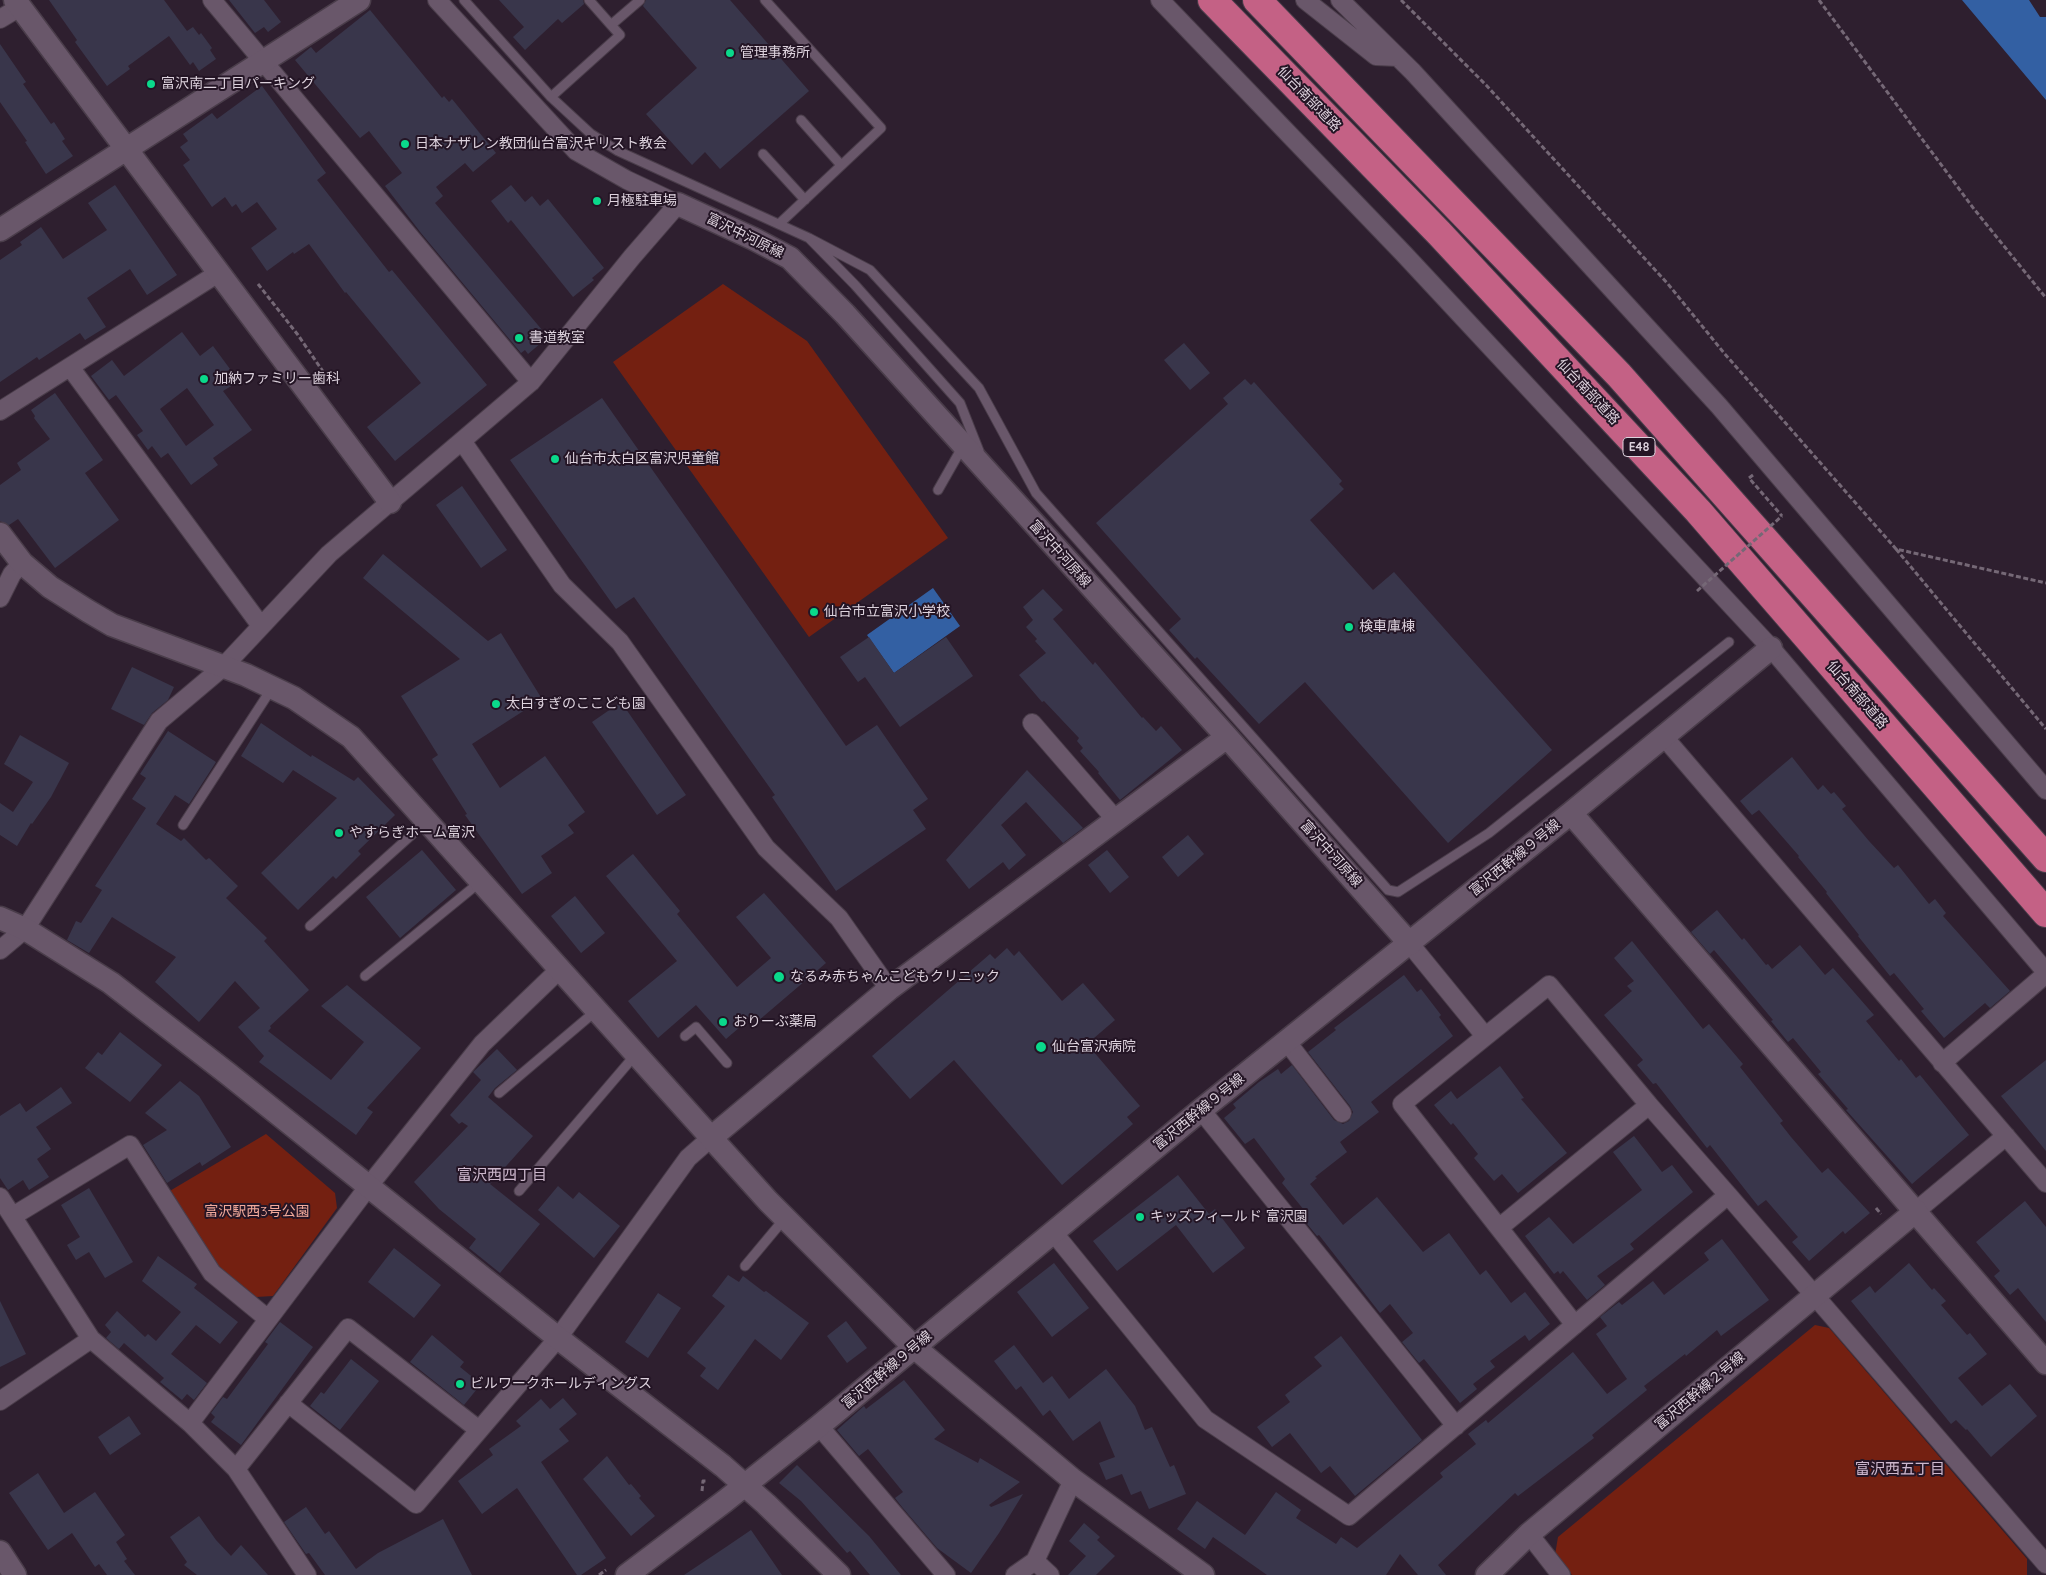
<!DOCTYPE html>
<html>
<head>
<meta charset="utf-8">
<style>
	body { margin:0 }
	canvas { display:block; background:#2e1f2f }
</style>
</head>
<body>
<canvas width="2046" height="1575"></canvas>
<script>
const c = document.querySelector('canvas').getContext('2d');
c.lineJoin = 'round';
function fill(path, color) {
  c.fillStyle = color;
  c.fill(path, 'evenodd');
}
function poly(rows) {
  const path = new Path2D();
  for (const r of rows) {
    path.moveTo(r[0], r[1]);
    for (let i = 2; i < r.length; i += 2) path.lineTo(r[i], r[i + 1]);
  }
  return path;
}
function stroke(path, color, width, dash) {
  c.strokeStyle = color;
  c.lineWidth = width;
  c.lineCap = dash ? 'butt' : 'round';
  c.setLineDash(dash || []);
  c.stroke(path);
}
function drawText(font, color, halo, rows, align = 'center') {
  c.font = font + ' Quicksand,"Noto Sans JP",sans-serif';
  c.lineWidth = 4;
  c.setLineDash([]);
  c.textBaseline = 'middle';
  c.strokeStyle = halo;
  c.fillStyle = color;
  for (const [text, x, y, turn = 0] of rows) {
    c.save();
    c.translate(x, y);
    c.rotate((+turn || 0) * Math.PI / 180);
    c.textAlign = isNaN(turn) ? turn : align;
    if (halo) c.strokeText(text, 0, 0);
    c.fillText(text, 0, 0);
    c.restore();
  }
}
fill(poly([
	[723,284,807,341,948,538,809,637,613,362],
	[266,1134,335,1193,337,1208,273,1296,256,1297,215,1264,168,1192],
	[1815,1325,1829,1328,2027,1559,2027,1575,1572,1575,1555,1555,1558,1537]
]), '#742011');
fill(poly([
	[1962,0,2029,0,2040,17,2046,17,2046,100],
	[933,588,960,626,894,673,867,635]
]), '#3360a3');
fill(poly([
	[49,0,164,0,187,31,193,27,199,35,201,33,212,48,210,50,216,59,199,71,193,62,190,65,169,36,128,66,130,69,107,86,75,42,77,40],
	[229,0,264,0,281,22,268,32,264,27,255,33],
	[499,0,583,0,584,4,562,23,558,19,525,50,513,37,524,27],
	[646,0,730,0,809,91,720,169,705,152,692,165,646,114,697,68,643,6],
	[370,10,442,98,444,96,449,102,452,99,496,153,473,172,465,163,436,187,443,196,435,203,548,337,528,354,525,350,521,353,421,233,385,186,402,173,369,131,360,138,295,60,311,47,316,53],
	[0,44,26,82,23,84,51,124,54,122,65,139,62,141,73,156,46,174,25,142,27,141,0,102],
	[262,86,326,173,317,180,389,272,392,270,487,385,395,461,367,427,421,383,346,292,345,293,309,244,294,254,293,252,267,271,251,248,277,229,257,202,242,213,236,204,232,207,225,197,212,207,183,165,190,160,180,147,188,141,183,134,212,113,217,119],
	[115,185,177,275,147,295,130,269,87,298,106,327,85,340,80,333,39,360,37,357,0,382,0,260,22,245,20,242,41,227,63,259,107,230,88,203],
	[511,185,525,202,532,196,540,206,548,199,604,268,592,278,594,280,573,297,511,220,508,223,491,201],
	[182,332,200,356,213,346,230,369,224,374,233,385,223,391,252,430,213,458,218,465,191,485,168,453,161,458,152,446,148,450,137,435,143,431,116,395,109,400,91,376,112,360,124,376],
	[187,388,214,425,186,446,160,409],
	[1184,343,1210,373,1190,390,1164,360],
	[1245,379,1251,385,1254,382,1342,481,1339,484,1344,489,1310,520,1373,590,1394,572,1552,750,1448,843,1305,682,1259,724,1197,657,1195,659,1169,630,1181,619,1096,523,1228,404,1223,398],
	[55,393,103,460,85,473,119,520,55,568,18,519,9,525,0,521,0,485,21,470,17,463,50,439,34,418,35,416,31,410],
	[602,398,846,746,877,725,928,799,913,810,926,829,836,891,772,797,775,795,634,597,616,609,510,460],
	[462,486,507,550,481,568,436,505],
	[383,554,488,641,501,633,542,699,472,744,500,788,545,756,585,812,568,825,574,833,541,856,552,873,522,894,465,815,467,814,432,759,438,755,401,696,460,659,363,578],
	[1043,589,1063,610,1053,619,1093,665,1095,662,1142,718,1143,717,1156,731,1161,726,1182,750,1120,800,1098,773,1099,772,1080,751,1083,748,1077,741,1079,738,1044,701,1042,702,1019,675,1046,653,1035,641,1037,639,1026,627,1033,620,1023,607],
	[869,637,894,673,946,637,973,676,900,727,865,677,858,682,840,657],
	[132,667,174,687,168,700,152,713,144,725,111,709],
	[621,702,686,795,657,815,592,722],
	[261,723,311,757,312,755,354,781,358,777,395,815,358,851,361,854,336,879,333,876,298,910,261,873,337,798,293,770,283,783,241,756],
	[168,731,216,762,189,804,175,795,156,824,181,841,184,838,206,860,209,858,238,886,226,898,267,938,264,941,309,990,270,1026,271,1028,268,1031,331,1080,364,1042,321,1006,347,985,421,1048,367,1108,373,1112,356,1135,259,1062,264,1056,238,1027,260,1008,235,981,199,1022,155,982,176,957,112,917,89,953,67,940,76,921,81,923,102,890,95,886,146,808,132,799,146,778,140,774],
	[20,735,69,763,51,797,32,824,31,823,17,846,0,835,0,803,13,812,33,782,4,764],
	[1792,757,1818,790,1823,785,1831,794,1834,792,1846,806,1842,809,1869,841,1894,868,1898,865,1929,904,1935,899,1946,913,1943,916,2010,991,1990,1008,1985,1003,1944,1038,1921,1011,1924,1009,1894,973,1890,976,1858,936,1859,935,1826,893,1827,892,1798,857,1799,856,1759,810,1752,815,1740,801],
	[1027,770,1083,828,1063,843,1026,802,1001,825,1026,855,1009,870,1003,862,969,889,946,860],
	[1188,835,1204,854,1178,877,1162,857],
	[422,850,456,890,400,938,366,897],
	[1107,850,1129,877,1110,893,1088,865],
	[633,854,680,911,677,914,737,987,771,958,736,917,764,893,826,963,758,1021,754,1015,726,1039,696,1005,658,1038,628,1001,677,961,606,876],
	[575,896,605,933,581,953,551,916],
	[1717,910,1742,940,1744,938,1766,965,1768,964,1772,969,1800,945,1825,975,1833,968,1874,1015,1866,1021,1899,1061,1901,1059,1916,1078,1920,1075,1969,1135,1912,1184,1846,1110,1848,1109,1818,1074,1821,1072,1793,1038,1788,1042,1771,1021,1773,1020,1714,950,1710,954,1691,932],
	[1632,941,1703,1029,1709,1024,1743,1064,1740,1067,1783,1121,1780,1123,1791,1137,1822,1173,1828,1168,1870,1213,1845,1234,1843,1231,1809,1261,1792,1242,1798,1237,1766,1200,1758,1206,1710,1145,1707,1148,1656,1083,1653,1084,1637,1065,1643,1060,1604,1015,1632,991,1627,986,1634,981,1614,958],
	[1007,948,1014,956,1019,951,1062,1001,1083,983,1115,1020,1087,1044,1140,1106,1127,1117,1133,1124,1062,1185,954,1060,910,1099,872,1056,990,954,995,959],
	[1404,975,1417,992,1421,989,1441,1015,1439,1017,1453,1036,1371,1102,1379,1112,1340,1142,1347,1152,1315,1177,1317,1178,1310,1184,1343,1225,1377,1197,1423,1252,1449,1233,1480,1275,1486,1270,1511,1303,1525,1292,1550,1324,1529,1341,1525,1335,1490,1361,1495,1367,1473,1384,1477,1389,1460,1403,1424,1359,1419,1363,1402,1342,1413,1333,1390,1304,1380,1313,1319,1235,1317,1236,1299,1214,1304,1210,1282,1183,1285,1179,1254,1138,1245,1144,1224,1118,1236,1108,1233,1104,1259,1082,1278,1069,1281,1074,1292,1065,1334,1120,1343,1124,1349,1121,1353,1112,1350,1106,1308,1052,1336,1030,1334,1028],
	[120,1032,162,1065,130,1102,85,1068,98,1052,102,1055],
	[497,1049,517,1070,495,1088,488,1097,533,1136,490,1184,540,1224,500,1273,469,1248,476,1239,439,1209,414,1182,468,1126,462,1122,459,1124,450,1115,481,1080,473,1072],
	[2046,1060,2046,1151,2001,1096],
	[1500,1066,1524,1098,1521,1099,1567,1153,1518,1193,1502,1174,1494,1181,1474,1158,1478,1154,1453,1123,1451,1125,1434,1105,1451,1091,1457,1099],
	[180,1081,199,1096,231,1147,202,1166,200,1162,167,1183,143,1145,167,1130,145,1113],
	[61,1087,72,1103,36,1127,51,1149,37,1159,49,1177,29,1190,23,1180,8,1190,0,1178,0,1116,20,1103,26,1112],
	[1634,1136,1662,1172,1672,1165,1693,1192,1630,1244,1634,1249,1597,1276,1605,1285,1587,1300,1563,1271,1560,1274,1558,1271,1554,1274,1525,1236,1549,1217,1573,1244,1642,1190,1613,1152],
	[1178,1175,1209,1214,1215,1209,1245,1248,1213,1273,1176,1225,1117,1271,1093,1241],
	[558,1186,573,1199,579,1192,620,1226,594,1258,538,1210],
	[89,1188,133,1262,105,1278,89,1252,76,1260,67,1245,80,1237,61,1205],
	[2025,1201,2046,1227,2046,1322,2018,1288,2010,1295,1994,1276,2000,1271,1976,1242],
	[1722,1239,1769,1300,1721,1336,1717,1330,1686,1356,1685,1354,1644,1386,1647,1390,1592,1435,1594,1438,1518,1496,1515,1493,1438,1565,1446,1575,1418,1575,1400,1554,1386,1575,1267,1575,1213,1537,1205,1549,1177,1529,1197,1501,1245,1535,1276,1492,1301,1510,1296,1518,1336,1544,1341,1537,1357,1548,1443,1477,1440,1473,1476,1444,1468,1434,1486,1420,1488,1423,1573,1352,1607,1394,1627,1379,1596,1334,1607,1326,1600,1317,1619,1302,1622,1305,1653,1281,1664,1295,1709,1260,1704,1253],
	[394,1248,441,1285,414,1318,368,1282],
	[158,1256,197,1284,194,1288,238,1322,220,1344,196,1325,171,1354,207,1383,194,1400,187,1394,182,1400,160,1382,164,1378,124,1343,119,1349,106,1338,111,1332,105,1325,117,1311,145,1337,148,1334,156,1341,181,1312,142,1281],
	[1054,1263,1089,1308,1052,1337,1017,1292],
	[1909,1263,1932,1290,1934,1288,1946,1301,1941,1305,1967,1335,1970,1333,1987,1354,1958,1378,1982,1406,2010,1384,2037,1416,1991,1457,1967,1429,1966,1430,1956,1420,1951,1424,1851,1301,1870,1286,1875,1293],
	[728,1275,739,1282,743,1276,764,1292,766,1291,809,1323,781,1360,755,1339,718,1390,700,1376,706,1368,687,1353,725,1306,712,1296],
	[658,1293,681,1308,648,1358,625,1342],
	[0,1301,26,1354,0,1367],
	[846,1321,867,1348,847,1363,827,1336],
	[280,1322,313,1347,241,1445,211,1422,215,1417,211,1413,223,1397,227,1399,268,1344,265,1342],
	[432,1335,464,1362,460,1367,481,1384,464,1405,410,1362],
	[1341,1336,1422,1440,1355,1496,1330,1466,1321,1473,1290,1433,1272,1447,1257,1427,1290,1402,1285,1395,1322,1366,1314,1357],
	[1014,1345,1043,1383,1052,1376,1069,1399,1106,1369,1135,1406,1145,1430,1152,1427,1170,1467,1174,1465,1186,1494,1149,1509,1141,1491,1131,1495,1122,1474,1106,1480,1099,1463,1115,1457,1100,1421,1073,1441,1050,1410,1043,1416,1021,1386,1016,1390,994,1361],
	[351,1359,379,1381,340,1430,310,1406,321,1392,324,1394],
	[904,1380,945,1430,934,1439,978,1463,980,1458,1020,1482,989,1505,991,1507,1023,1494,999,1533,971,1573,937,1548,902,1507,895,1498,903,1492,868,1449,859,1456,837,1430,864,1406,866,1409],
	[563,1398,577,1414,559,1429,569,1441,541,1462,606,1558,581,1575,577,1575,517,1488,482,1514,458,1481,493,1455,489,1449,521,1426,516,1421,541,1399,550,1409],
	[129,1416,141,1434,110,1455,98,1437],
	[607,1456,629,1485,631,1484,641,1496,639,1498,655,1516,631,1536,583,1479],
	[797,1465,869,1536,901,1575,870,1575,850,1551,847,1553,801,1501,779,1483],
	[38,1473,64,1513,95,1492,125,1535,116,1542,127,1559,124,1561,135,1575,107,1575,99,1564,95,1567,72,1533,48,1550,9,1493],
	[306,1507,325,1534,329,1531,356,1569,378,1553,443,1519,472,1575,325,1575,309,1553,306,1554,284,1522],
	[199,1516,216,1540,231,1556,241,1545,268,1575,197,1575,184,1565,187,1562,170,1537],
	[1084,1523,1100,1537,1097,1540,1115,1556,1096,1575,1068,1575,1086,1556,1069,1541],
	[751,1530,782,1575,684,1575,726,1547]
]), '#39364b');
const service = poly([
	[464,0,551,97,591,134,618,151,809,238,855,285,960,403,979,451],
	[589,0,611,25],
	[765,0,881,128,779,224],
	[551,97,620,35,611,25,640,0],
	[801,120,841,165],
	[763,154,805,200],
	[809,238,870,270,979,388,1036,493,1388,890,1398,892,1489,833,1729,642],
	[938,490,963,446],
	[183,825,272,688],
	[310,926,426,822],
	[365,976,480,882],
	[685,1036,696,1027,727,1063],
	[499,1093,597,1010],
	[519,1191,636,1054],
	[745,1266,785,1218]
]);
const minor = poly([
	[212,0,531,382],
	[1160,0,1404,254,1771,648,2046,972],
	[1305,0,1376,56,1398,57],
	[1340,0,1413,72,1719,406,2046,790],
	[0,19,20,7],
	[70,367,261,626],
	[0,411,220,272],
	[462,441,562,585,620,642,766,848,839,918,889,989],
	[0,598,12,574,22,563],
	[1032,723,1116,820],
	[1664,737,2046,1183],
	[1410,944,1485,1036],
	[0,950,25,929,159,721,223,667,329,554,531,382,632,257,678,204,627,180,576,151,437,0],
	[1287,1042,1342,1113],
	[1942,1063,2046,974],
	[1201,1110,1456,1426],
	[0,1197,91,1339],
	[1916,1211,2006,1136],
	[13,1216,130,1145,212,1273,268,1319],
	[1500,1227,1649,1105],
	[1053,1232,1205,1419,1349,1516,1728,1195,2046,1564],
	[1575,1325,1402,1104,1549,985,1649,1105,1728,1195],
	[0,1401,91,1339,190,1423,236,1469,307,1575],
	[288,1403,416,1504,558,1338,688,1158,712,1137],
	[190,1423,368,1187,482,1044,560,969],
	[819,1426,946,1575],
	[236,1469,348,1328,479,1430],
	[1529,1534,1561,1575],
	[1015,1575,1035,1561],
	[1050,1575,1035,1561,1073,1480]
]);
const tertiary = poly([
	[15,0,390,502],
	[678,204,754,239,790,258,845,314,1227,737,1410,944],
	[0,230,359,0],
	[0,534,22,563,50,587,88,611,112,625,246,675,294,698,351,737,768,1201,914,1347,1073,1480,1203,1575],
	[1571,813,2046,1363],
	[0,918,25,929,111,983,227,1073,558,1338,723,1466,766,1504,839,1575],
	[712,1137,889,989,1227,737],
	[0,1552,15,1575],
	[627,1575,725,1501,819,1426,1201,1110,1571,813,1771,648],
	[1487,1575,1529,1534,1916,1211]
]);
const motorway = poly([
	[1212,0,1439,233,1698,511,2046,913],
	[1257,0,1619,375,2046,858]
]);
stroke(service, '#4a3d4a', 11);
stroke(minor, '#4a3d4a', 20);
stroke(tertiary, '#4a3d4a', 25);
stroke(motorway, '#4a3d4a', 30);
stroke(poly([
	[1401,0,1486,85,1668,284,1724,353,1896,549,2046,583],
	[1819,0,1974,209,2046,298],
	[258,284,298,335,324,373],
	[1753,475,1749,478,1782,516],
	[1896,549,2046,729],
	[1876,1208,1881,1214],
	[702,1491,703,1481,706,1481],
	[599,1575,606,1570]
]), '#756876', 3, [5, 2.5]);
stroke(service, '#69576a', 9);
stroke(minor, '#69576a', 18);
stroke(tertiary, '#69576a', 22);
stroke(motorway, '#c46185', 28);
stroke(poly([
	[1697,591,1782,516]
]), '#756876', 3, [5, 2.5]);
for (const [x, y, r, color] of [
	[730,53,5,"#0ad98b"],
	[151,84,5,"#0ad98b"],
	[405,144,5,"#0ad98b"],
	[597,201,5,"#0ad98b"],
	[519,338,5,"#0ad98b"],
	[204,379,5,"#0ad98b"],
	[555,459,5,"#0ad98b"],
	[814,612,5,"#0ad98b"],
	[1349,627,5,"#0ad98b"],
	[496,704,5,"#0ad98b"],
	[339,833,5,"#0ad98b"],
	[779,977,6,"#0ad98b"],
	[723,1022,5,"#0ad98b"],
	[1041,1047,6,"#0ad98b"],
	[1140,1217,5,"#0ad98b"],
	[460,1384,5,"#0ad98b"]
]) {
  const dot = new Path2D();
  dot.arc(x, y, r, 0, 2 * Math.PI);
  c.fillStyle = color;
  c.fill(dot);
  stroke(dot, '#241525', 2);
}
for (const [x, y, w] of [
	[1639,447,32]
]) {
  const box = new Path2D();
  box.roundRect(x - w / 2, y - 9.5, w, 19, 4);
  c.fillStyle = '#241525';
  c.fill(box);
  stroke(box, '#ddd2dd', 1);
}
drawText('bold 12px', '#ddd2dd', null, [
	["E48",1639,447]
]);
drawText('14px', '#ddd2dd', '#241525', [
	["管理事務所",740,53],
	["富沢南二丁目パーキング",161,84],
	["日本ナザレン教団仙台富沢キリスト教会",415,144],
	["月極駐車場",607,201],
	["書道教室",529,338],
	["加納ファミリー歯科",214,379],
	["仙台市太白区富沢児童館",565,459],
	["仙台市立富沢小学校",824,612],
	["検車庫棟",1359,627],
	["太白すぎのここども園",506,704],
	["やすらぎホーム富沢",349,833],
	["なるみ赤ちゃんこどもクリニック",790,977],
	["おりーぶ薬局",733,1022],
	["仙台富沢病院",1052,1047],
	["キッズフィールド 富沢園",1150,1217],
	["ビルワークホールディングス",470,1384]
], 'left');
drawText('14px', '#ddd2dd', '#241525', [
	["仙台南部道路",1309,99,46],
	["富沢中河原線",745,236,26],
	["仙台南部道路",1588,392,47],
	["富沢中河原線",1060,554,48],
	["仙台南部道路",1857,695,49],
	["富沢中河原線",1331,854,48],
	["富沢西幹線９号線",1515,858,-39],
	["富沢西幹線９号線",1199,1112,-39],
	["富沢西幹線９号線",887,1370,-40],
	["富沢西幹線２号線",1700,1391,-40]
]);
drawText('14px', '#f3aa9b', '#241525', [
	["富沢駅西3号公園",257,1212]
]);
drawText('15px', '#cdb8cd', '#241525', [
	["富沢西四丁目",502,1175],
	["富沢西五丁目",1900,1469]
]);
</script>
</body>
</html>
